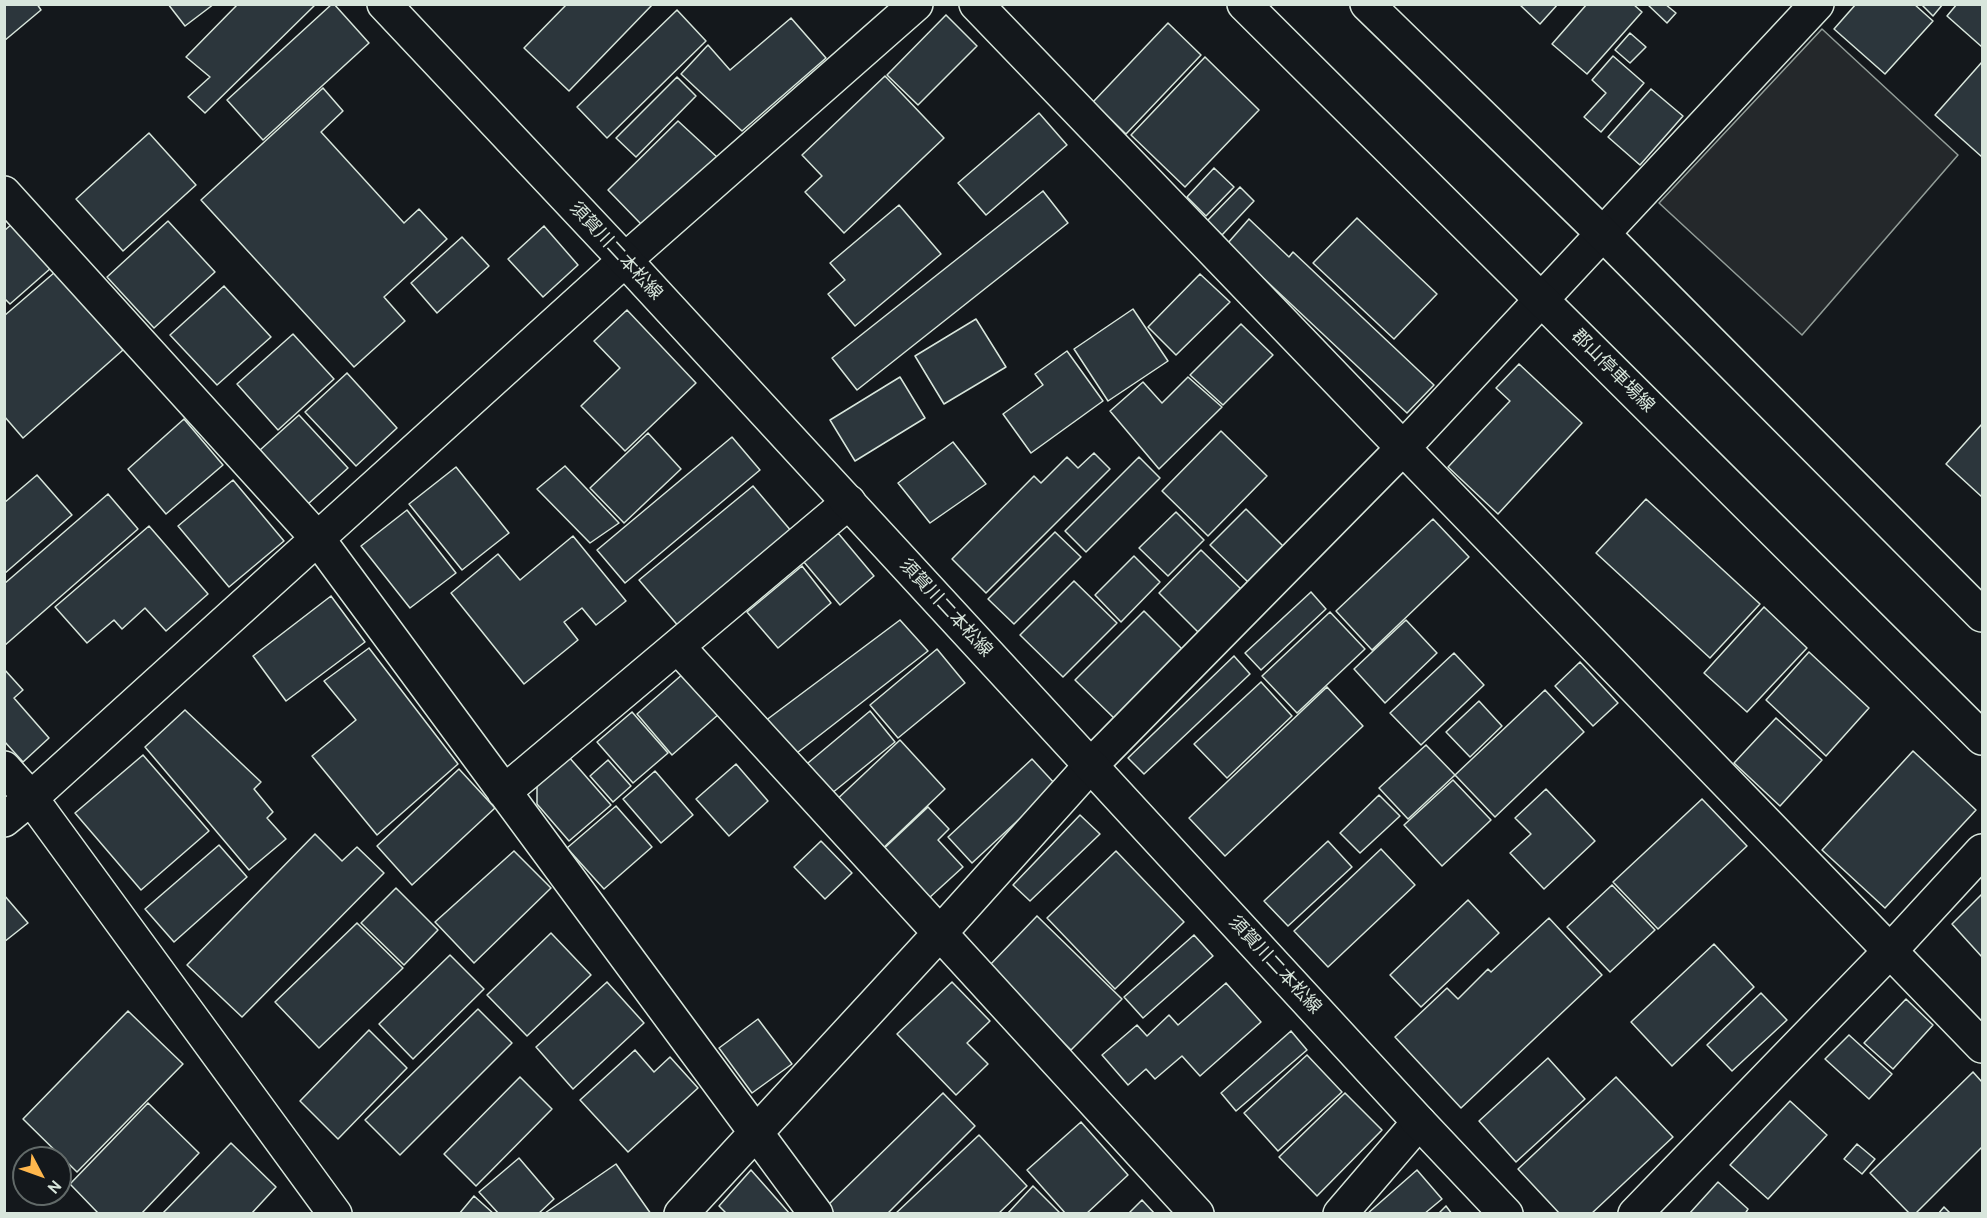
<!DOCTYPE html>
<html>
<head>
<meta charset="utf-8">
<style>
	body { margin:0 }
	#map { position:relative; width:1987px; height:1218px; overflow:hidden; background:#14181c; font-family:Cabin,sans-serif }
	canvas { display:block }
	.frame { position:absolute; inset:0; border:6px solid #d8e6dc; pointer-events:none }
	.north { position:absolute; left:12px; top:1146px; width:60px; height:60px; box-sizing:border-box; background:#14181c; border:2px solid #626a69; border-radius:50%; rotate:131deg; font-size:16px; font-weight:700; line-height:24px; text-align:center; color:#d8e6dc }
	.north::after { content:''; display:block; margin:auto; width:21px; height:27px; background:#ffb74d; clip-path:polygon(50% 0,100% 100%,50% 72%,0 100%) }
</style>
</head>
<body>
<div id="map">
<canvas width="1987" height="1218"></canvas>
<div class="frame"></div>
<div class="north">N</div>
</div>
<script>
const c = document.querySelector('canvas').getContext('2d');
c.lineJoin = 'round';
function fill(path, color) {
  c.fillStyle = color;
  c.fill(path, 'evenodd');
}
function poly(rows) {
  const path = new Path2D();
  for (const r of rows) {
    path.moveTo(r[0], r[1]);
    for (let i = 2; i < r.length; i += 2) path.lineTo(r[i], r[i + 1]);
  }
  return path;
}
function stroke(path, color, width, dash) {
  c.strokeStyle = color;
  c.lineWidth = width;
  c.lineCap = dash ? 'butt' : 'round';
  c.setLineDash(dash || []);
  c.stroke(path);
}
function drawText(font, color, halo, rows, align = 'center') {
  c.font = font + ' Cabin,"Noto Sans JP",sans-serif';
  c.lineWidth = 4.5;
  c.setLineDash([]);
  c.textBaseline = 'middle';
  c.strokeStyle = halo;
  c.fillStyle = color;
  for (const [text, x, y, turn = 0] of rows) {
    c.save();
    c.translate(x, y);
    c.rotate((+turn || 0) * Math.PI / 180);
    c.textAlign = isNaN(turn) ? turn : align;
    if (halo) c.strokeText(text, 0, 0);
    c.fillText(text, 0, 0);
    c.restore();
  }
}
const parking = poly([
	[1822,29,1958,155,1802,335,1659,203,1822,29]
]);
fill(parking, '#24282b');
stroke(parking, '#939e99', 1.5);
const building = poly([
	[4,4,37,4,41,10,4,41,4,4],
	[168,4,214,4,185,26,168,4],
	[238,4,316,4,205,113,188,97,210,77,186,57,238,4],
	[332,4,334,4,369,43,263,140,227,100,332,4],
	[567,4,653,4,569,91,524,48,567,4],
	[1519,4,1558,4,1540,24,1519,4],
	[1587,4,1633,4,1642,12,1587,74,1552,44,1587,4],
	[1647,4,1665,4,1676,13,1667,23,1647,4],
	[1856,4,1914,4,1933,21,1885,74,1834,29,1856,4],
	[1921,4,1943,4,1933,16,1921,4],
	[1957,4,1982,4,1982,47,1947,16,1957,4],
	[677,10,706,41,607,138,577,107,677,10],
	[946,15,977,46,918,105,887,75,946,15],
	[791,18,826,58,742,131,681,74,708,45,730,70,791,18],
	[1168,23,1201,55,1126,134,1093,102,1168,23],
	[1630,33,1646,47,1630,63,1615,50,1630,33],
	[1613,56,1644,83,1601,132,1584,117,1606,93,1592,80,1613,56],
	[1205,57,1259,110,1185,187,1131,135,1205,57],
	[1982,62,1982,157,1935,115,1982,62],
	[885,76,944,138,844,233,805,192,822,176,802,155,885,76],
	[677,77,696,96,636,157,616,138,677,77],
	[323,88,343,111,321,132,404,223,419,209,447,239,384,297,405,321,354,367,201,200,323,88],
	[1651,89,1683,116,1640,165,1608,137,1651,89],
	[1039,113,1067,145,986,215,958,183,1039,113],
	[678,121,718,158,641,224,608,190,678,121],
	[149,133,196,185,123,251,76,199,149,133],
	[1214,168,1234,187,1206,216,1187,197,1214,168],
	[1240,187,1254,201,1222,235,1207,221,1240,187],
	[1043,191,1068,223,857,390,832,358,1043,191],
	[899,205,941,254,855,326,828,294,845,280,830,263,899,205],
	[1357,218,1437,294,1394,339,1313,263,1357,218],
	[1249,219,1289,257,1293,252,1434,385,1407,413,1227,244,1249,219],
	[168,221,215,272,154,328,107,277,168,221],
	[13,223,51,268,10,304,4,298,4,231,13,223],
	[544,226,578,265,543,297,508,259,544,226],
	[462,237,489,266,437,313,411,283,462,237],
	[55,272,123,350,23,438,4,416,4,316,55,272],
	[1200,274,1230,302,1176,355,1148,327,1200,274],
	[224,286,271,337,217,385,170,335,224,286],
	[1133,309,1168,361,1108,401,1074,349,1133,309],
	[627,310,696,383,625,451,581,406,620,368,594,341,627,310],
	[976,319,1006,367,944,404,915,356,976,319],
	[1241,324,1273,355,1223,405,1190,375,1241,324],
	[293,334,334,379,278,430,237,384,293,334],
	[1067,351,1103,401,1031,453,1003,414,1043,385,1035,374,1067,351],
	[1519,364,1582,423,1498,514,1448,467,1510,401,1496,388,1519,364],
	[347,373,397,428,356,466,305,412,347,373],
	[900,377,925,418,855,461,830,420,900,377],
	[1188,377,1222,407,1159,469,1110,411,1143,382,1162,403,1188,377],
	[299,415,348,468,308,504,260,450,299,415],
	[184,419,223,465,166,514,128,469,184,419],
	[1982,424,1982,497,1946,464,1982,424],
	[1221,431,1267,476,1208,536,1162,491,1221,431],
	[648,433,681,469,624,523,590,488,648,433],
	[732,437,760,470,625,583,597,550,732,437],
	[953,442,986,484,930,523,898,483,953,442],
	[1094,453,1110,469,986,593,952,559,1034,476,1041,483,1067,457,1078,468,1094,453],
	[1139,457,1160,478,1086,552,1065,531,1139,457],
	[565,466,619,523,590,543,537,489,565,466],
	[456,467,509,533,462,570,409,504,456,467],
	[37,475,72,515,4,574,4,503,37,475],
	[233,480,284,541,229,587,178,526,233,480],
	[753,486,792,532,680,628,639,580,753,486],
	[108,494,138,529,4,646,4,584,108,494],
	[1646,499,1760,604,1710,658,1596,553,1646,499],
	[1246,509,1285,548,1250,584,1210,545,1246,509],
	[407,510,456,573,410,608,361,546,407,510],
	[1176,512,1204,540,1168,576,1139,548,1176,512],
	[1433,519,1469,557,1372,650,1336,611,1433,519],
	[149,526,208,594,166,631,145,608,122,629,114,620,87,643,55,607,149,526],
	[1055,532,1081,557,1014,624,988,599,1055,532],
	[838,533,874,576,840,605,804,562,838,533],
	[573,536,626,601,596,625,582,608,564,622,578,640,524,684,451,593,498,554,520,580,573,536],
	[1201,550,1245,593,1202,636,1159,593,1201,550],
	[1134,556,1160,582,1121,622,1095,595,1134,556],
	[802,566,831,603,778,648,747,612,802,566],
	[1074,581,1117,623,1063,677,1020,635,1074,581],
	[1311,592,1326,609,1261,670,1245,653,1311,592],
	[331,596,365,642,286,701,253,656,331,596],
	[1764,607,1807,648,1747,712,1704,673,1764,607],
	[1144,611,1185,652,1117,721,1075,680,1144,611],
	[1330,612,1365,649,1297,713,1262,676,1330,612],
	[900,620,928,651,793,756,765,721,900,620],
	[1406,620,1437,653,1385,703,1354,669,1406,620],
	[369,648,458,764,377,835,312,756,356,720,324,681,369,648],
	[937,649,965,683,898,738,870,705,937,649],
	[1809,652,1869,708,1826,756,1766,700,1809,652],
	[1454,653,1484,685,1421,745,1390,713,1454,653],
	[1234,656,1250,674,1144,774,1128,758,1234,656],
	[1580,662,1618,703,1593,726,1555,686,1580,662],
	[4,669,23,690,14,698,49,738,23,762,4,741,4,669],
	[684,673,719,714,672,755,637,714,684,673],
	[1261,682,1292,716,1227,778,1194,744,1261,682],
	[1327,687,1363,726,1225,856,1189,818,1327,687],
	[1545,690,1584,732,1495,817,1455,775,1545,690],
	[1479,701,1502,726,1470,757,1446,732,1479,701],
	[185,710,261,782,254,789,273,812,267,818,286,839,249,870,145,747,185,710],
	[870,711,895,742,826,798,802,768,870,711],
	[632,712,668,753,633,783,597,742,632,712],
	[1776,718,1822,760,1780,806,1734,763,1776,718],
	[900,740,945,789,878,853,832,804,900,740],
	[1426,745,1455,775,1408,819,1379,788,1426,745],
	[1913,751,1976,810,1885,908,1822,850,1913,751],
	[143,755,209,831,141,890,75,813,143,755],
	[568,756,611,805,569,841,537,804,537,781,568,756],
	[1032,759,1056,785,972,863,948,837,1032,759],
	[608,760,631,786,613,802,590,776,608,760],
	[736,764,768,801,729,836,696,799,736,764],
	[459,769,495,808,412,885,377,846,459,769],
	[655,771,693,815,661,843,623,799,655,771],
	[1453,780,1491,820,1442,866,1404,825,1453,780],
	[1546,789,1595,841,1544,889,1510,853,1531,834,1515,818,1546,789],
	[1379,795,1400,816,1360,853,1340,833,1379,795],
	[1702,799,1747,846,1658,929,1613,882,1702,799],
	[616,806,652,847,604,889,567,848,616,806],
	[928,807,949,829,938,840,963,867,929,898,876,856,928,807],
	[1080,815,1100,834,1030,901,1013,885,1080,815],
	[315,834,342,861,357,847,384,873,242,1017,187,965,315,834],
	[821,841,852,873,825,899,794,867,821,841],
	[1328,841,1352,867,1288,926,1264,901,1328,841],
	[219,845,247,877,174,942,145,909,219,845],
	[1381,849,1415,885,1328,967,1294,931,1381,849],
	[514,851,551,888,474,963,435,922,514,851],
	[1116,851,1184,922,1115,989,1047,918,1116,851],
	[1612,885,1655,930,1610,972,1567,927,1612,885],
	[396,888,438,930,404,965,361,923,396,888],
	[1982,894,1982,957,1952,924,1982,894],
	[4,895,28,923,4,942,4,895],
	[1468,900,1499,933,1421,1007,1390,975,1468,900],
	[1037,916,1122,999,1071,1050,987,968,1037,916],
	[1549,918,1602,975,1461,1108,1395,1037,1447,988,1458,999,1488,969,1491,972,1549,918],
	[357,923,403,968,319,1048,275,1002,357,923],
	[551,933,591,975,527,1036,487,995,551,933],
	[1194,935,1213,956,1143,1018,1124,997,1194,935],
	[1714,944,1754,987,1672,1066,1631,1022,1714,944],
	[450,955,484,989,413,1059,379,1024,450,955],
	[607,982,644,1023,573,1089,536,1047,607,982],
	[952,982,990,1021,967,1043,988,1064,956,1095,897,1034,952,982],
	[1226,983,1261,1022,1200,1076,1182,1056,1155,1079,1146,1069,1128,1085,1102,1055,1137,1025,1147,1036,1169,1015,1178,1025,1226,983],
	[1761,993,1787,1020,1732,1071,1707,1045,1761,993],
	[1906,999,1933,1025,1893,1069,1864,1043,1906,999],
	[478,1009,512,1043,400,1155,365,1120,478,1009],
	[128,1011,183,1064,77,1172,23,1119,128,1011],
	[758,1019,792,1064,752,1093,719,1048,758,1019],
	[369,1030,407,1068,338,1139,300,1101,369,1030],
	[1291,1031,1307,1050,1236,1111,1221,1093,1291,1031],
	[1849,1035,1892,1074,1869,1099,1825,1059,1849,1035],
	[635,1050,654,1072,670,1057,698,1088,628,1152,580,1100,635,1050],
	[1307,1055,1342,1092,1278,1151,1244,1113,1307,1055],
	[1548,1058,1585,1099,1516,1162,1479,1121,1548,1058],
	[1973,1072,1982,1082,1982,1147,1915,1214,1910,1214,1870,1173,1973,1072],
	[520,1077,552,1109,476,1186,444,1154,520,1077],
	[1616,1077,1673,1137,1591,1214,1560,1214,1518,1169,1616,1077],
	[943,1093,975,1126,887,1214,835,1214,827,1206,943,1093],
	[1345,1093,1382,1130,1317,1196,1279,1157,1345,1093],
	[1790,1101,1827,1135,1768,1199,1730,1165,1790,1101],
	[148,1103,199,1153,141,1214,99,1214,70,1184,148,1103],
	[1081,1122,1128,1175,1086,1214,1066,1214,1027,1170,1081,1122],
	[979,1135,1027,1186,998,1214,895,1214,979,1135],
	[231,1143,276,1187,251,1214,162,1214,231,1143],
	[1857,1144,1875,1159,1862,1174,1844,1159,1857,1144],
	[519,1158,554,1199,538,1214,499,1214,479,1192,519,1158],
	[616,1164,651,1214,545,1213,616,1164],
	[751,1170,790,1214,727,1214,719,1206,751,1170],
	[1417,1170,1442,1199,1424,1214,1367,1214,1417,1170],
	[1718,1182,1748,1209,1745,1214,1689,1214,1718,1182],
	[1033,1186,1061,1214,1007,1214,1033,1186],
	[474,1196,494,1214,459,1214,474,1196],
	[1142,1200,1155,1214,1128,1214,1142,1200],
	[1446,1206,1452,1214,1438,1214,1446,1206],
	[1944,1207,1951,1214,1938,1214,1944,1207]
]);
fill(building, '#2c363c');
stroke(building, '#d8e6dc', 1.5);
const minor = poly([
	[976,4,1403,448,1982,1046],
	[4,193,318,539,816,1214],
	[678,647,1197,1214],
	[4,768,31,798,335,1214],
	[504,792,849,502],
	[4,820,31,798,625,260,916,4],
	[681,1214,940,933,1091,765,1403,448,1817,4],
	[1340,1214,1419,1122],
	[1635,1214,1889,952,1982,851]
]);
const major = poly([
	[384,4,625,260,1419,1122,1506,1214],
	[1244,4,1982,738],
	[1367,4,1602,233,1982,615]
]);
stroke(minor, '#d8e6dc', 36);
stroke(major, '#d8e6dc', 36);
stroke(minor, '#14181c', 33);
stroke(major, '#14181c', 33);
drawText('18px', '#d8e6dc', '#14181c', [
	["須賀川二本松線",616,251,47],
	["郡山停車場線",1613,371,45],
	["須賀川二本松線",946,608,47],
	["須賀川二本松線",1275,965,47]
]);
</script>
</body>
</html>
